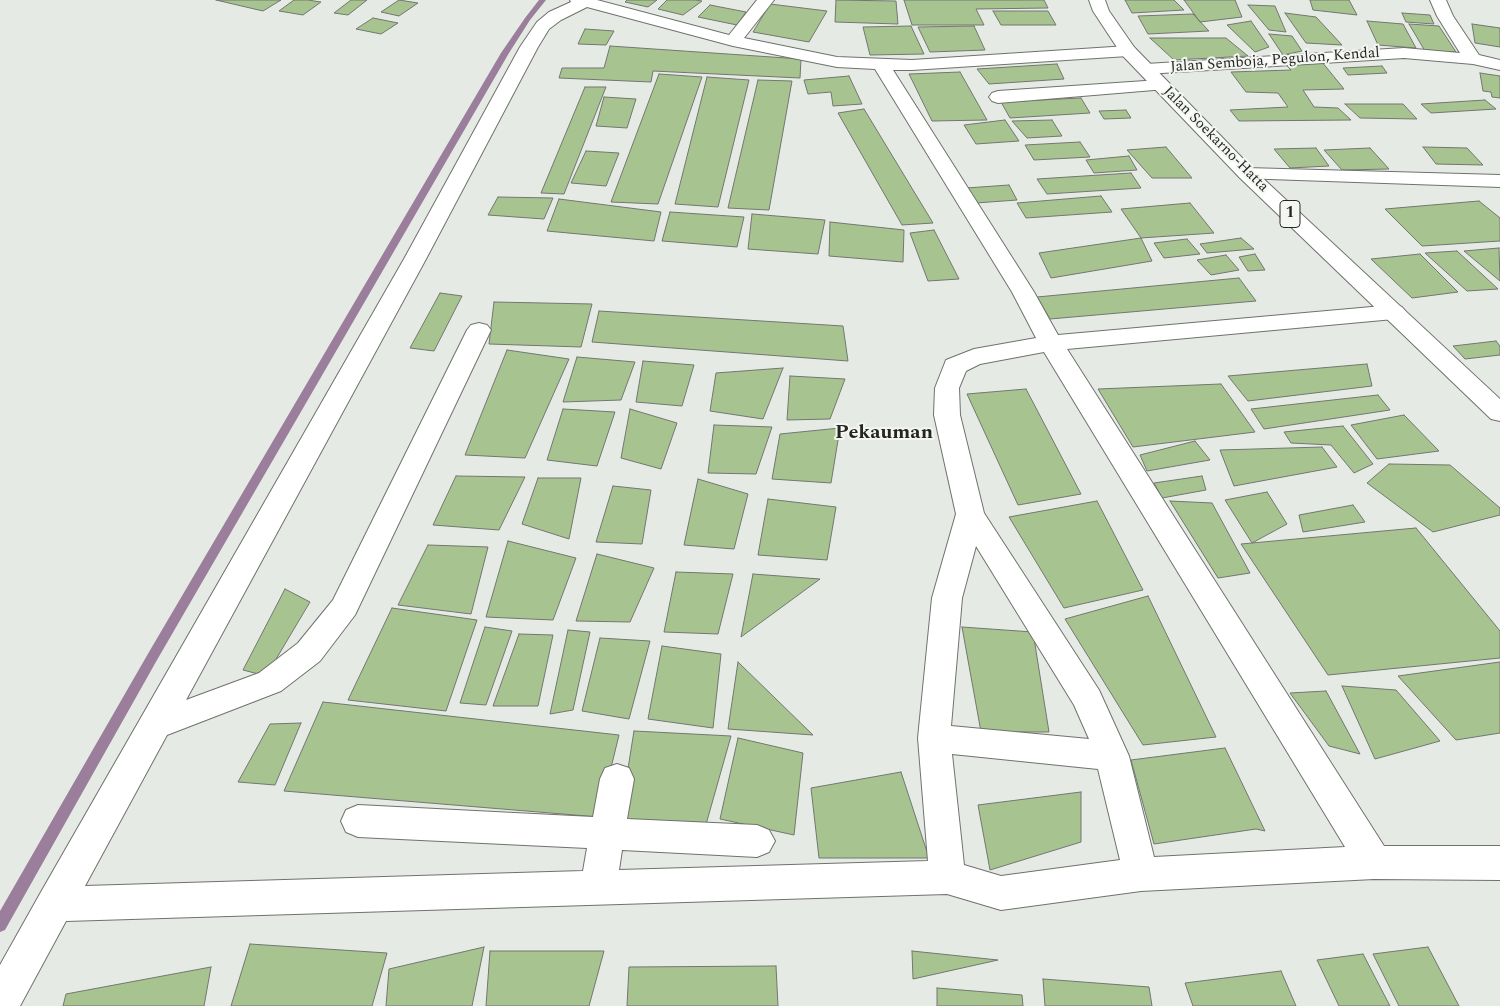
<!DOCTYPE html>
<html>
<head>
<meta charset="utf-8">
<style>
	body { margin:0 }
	canvas { display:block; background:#e6eae4 }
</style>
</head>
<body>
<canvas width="1500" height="1006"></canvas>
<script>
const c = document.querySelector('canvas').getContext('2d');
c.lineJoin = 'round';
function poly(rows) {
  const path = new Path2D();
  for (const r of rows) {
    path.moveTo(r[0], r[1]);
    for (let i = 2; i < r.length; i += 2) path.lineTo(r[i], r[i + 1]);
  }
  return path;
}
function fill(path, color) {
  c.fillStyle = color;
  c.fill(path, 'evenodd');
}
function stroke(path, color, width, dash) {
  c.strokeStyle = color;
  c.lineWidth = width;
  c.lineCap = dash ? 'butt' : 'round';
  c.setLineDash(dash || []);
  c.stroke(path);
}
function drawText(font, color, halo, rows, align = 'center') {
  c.font = font + ' Spectral,serif';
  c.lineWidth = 4;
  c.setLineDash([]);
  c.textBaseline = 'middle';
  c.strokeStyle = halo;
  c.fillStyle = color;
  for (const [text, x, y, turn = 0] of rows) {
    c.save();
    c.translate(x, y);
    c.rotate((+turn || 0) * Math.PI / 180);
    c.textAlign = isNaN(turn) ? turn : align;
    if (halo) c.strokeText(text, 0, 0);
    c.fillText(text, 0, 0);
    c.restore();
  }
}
fill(poly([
	[539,0,546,0,530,20,509,53,157,660,5,930,0,932,0,911,149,652,501,53,525,18,539,0]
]), '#9b7e9c');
const building = poly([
	[216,0,281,0,263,11,216,0],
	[294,0,308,0,321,2,303,15,279,11,294,0],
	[351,0,367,0,348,15,334,13,351,0],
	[399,0,418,3,399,16,381,12,399,0],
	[627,0,657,0,648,7,625,2,627,0],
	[667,0,695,0,702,1,683,15,658,9,667,0],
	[836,0,896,1,898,24,835,22,836,0],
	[904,0,1044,0,1048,8,976,9,984,25,912,25,904,0],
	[1125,0,1174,0,1184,10,1132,13,1125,0],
	[1184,0,1235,0,1242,17,1200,22,1184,0],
	[1310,0,1349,0,1357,15,1313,10,1310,0],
	[770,4,827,11,809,42,753,32,770,4],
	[710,5,746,12,737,25,698,17,710,5],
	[1248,5,1275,6,1286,32,1269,30,1248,5],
	[993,11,1048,11,1056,25,1001,25,993,11],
	[1285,13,1316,17,1342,45,1306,43,1285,13],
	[1402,13,1430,15,1434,24,1406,22,1402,13],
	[1193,14,1209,31,1148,34,1138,16,1193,14],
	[373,18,398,23,381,34,356,29,373,18],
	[1251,21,1269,47,1255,52,1227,25,1251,21],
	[1367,21,1403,24,1416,48,1378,45,1367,21],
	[1409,24,1439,26,1456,52,1425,51,1409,24],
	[1472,24,1500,28,1500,47,1475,43,1472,24],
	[911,26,924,54,870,55,863,27,911,26],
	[974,26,985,50,930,52,918,27,974,26],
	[585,29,614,31,606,45,578,44,585,29],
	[1269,34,1292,36,1302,51,1283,55,1269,34],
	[1150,38,1226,38,1248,56,1174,60,1150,38],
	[610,46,801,59,800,78,653,71,651,82,559,78,562,68,604,68,610,46],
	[1322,62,1344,89,1303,90,1314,107,1338,108,1351,120,1239,121,1230,110,1288,107,1278,93,1246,92,1231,72,1291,70,1284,63,1322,62],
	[1057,64,1064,79,989,84,977,69,1057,64],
	[1382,66,1387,73,1348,75,1343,68,1382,66],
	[960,72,987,120,932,121,909,74,960,72],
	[1480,73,1500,76,1500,98,1492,97,1491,92,1483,91,1480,73],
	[659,74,702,77,658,204,611,202,659,74],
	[849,76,862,104,833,106,831,92,808,94,804,80,849,76],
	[707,77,749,80,718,207,675,204,707,77],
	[758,80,792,81,769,210,728,208,758,80],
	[585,87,606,87,564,194,541,193,585,87],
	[604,97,636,99,627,128,596,126,604,97],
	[1081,98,1090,113,1010,118,1001,102,1081,98],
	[1485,100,1496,109,1431,113,1421,104,1485,100],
	[1345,104,1403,104,1417,119,1360,118,1345,104],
	[864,109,933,223,902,225,838,113,864,109],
	[1126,110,1131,118,1104,119,1099,111,1126,110],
	[1005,120,1019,141,976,144,964,125,1005,120],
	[1052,120,1062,136,1027,138,1012,121,1052,120],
	[1080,142,1090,157,1034,160,1025,145,1080,142],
	[1166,147,1192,178,1152,178,1127,150,1166,147],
	[1423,147,1467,148,1483,165,1436,164,1423,147],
	[1316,148,1329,166,1290,168,1274,149,1316,148],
	[1370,148,1389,169,1342,170,1324,150,1370,148],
	[586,151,619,153,606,186,571,183,586,151],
	[1129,156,1137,170,1094,173,1086,160,1129,156],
	[1131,173,1141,188,1047,194,1037,179,1131,173],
	[1009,185,1017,200,976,203,966,188,1009,185],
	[1101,196,1112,212,1026,218,1017,203,1101,196],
	[498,197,553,198,544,219,488,215,498,197],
	[559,199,661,212,654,241,547,231,559,199],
	[1479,201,1500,218,1500,241,1422,246,1385,209,1479,201],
	[1190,203,1214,233,1141,238,1121,209,1190,203],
	[670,212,744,217,737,247,662,241,670,212],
	[752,214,825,220,818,254,748,249,752,214],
	[830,222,904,230,903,262,829,256,830,222],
	[934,230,959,279,928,281,910,233,934,230],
	[1141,238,1152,261,1051,278,1039,253,1141,238],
	[1241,238,1254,249,1207,253,1200,244,1241,238],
	[1187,239,1200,254,1164,258,1154,243,1187,239],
	[1499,248,1500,281,1464,251,1499,248],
	[1457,251,1498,289,1467,291,1425,253,1457,251],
	[1255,254,1265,270,1248,271,1239,257,1255,254],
	[1420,254,1458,292,1412,298,1371,259,1420,254],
	[1226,255,1239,270,1211,275,1197,260,1226,255],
	[1239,278,1256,301,1050,319,1037,297,1239,278],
	[440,293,462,296,434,351,410,348,440,293],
	[494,302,592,304,581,347,489,344,494,302],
	[599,311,843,326,848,361,592,342,599,311],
	[1496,341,1500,346,1500,355,1465,359,1453,346,1496,341],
	[507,350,569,359,525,458,465,455,507,350],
	[577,357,635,362,621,400,563,402,577,357],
	[643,361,694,365,682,406,636,402,643,361],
	[1367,364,1372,386,1248,401,1228,376,1367,364],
	[783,368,763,419,710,411,716,373,783,368],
	[790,376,845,379,830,419,787,420,790,376],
	[1221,384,1255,432,1133,447,1098,389,1221,384],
	[1026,389,1081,494,1018,505,967,394,1026,389],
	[1378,395,1390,410,1264,429,1251,409,1378,395],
	[563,409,615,412,597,466,547,460,563,409],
	[630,409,677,423,661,469,621,458,630,409],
	[1404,415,1439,451,1377,459,1351,425,1404,415],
	[714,425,772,427,756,474,708,473,714,425],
	[1343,426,1373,464,1354,473,1331,445,1291,443,1284,432,1343,426],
	[840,428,831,483,772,479,780,434,840,428],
	[1195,441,1210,460,1147,471,1140,455,1195,441],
	[1322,447,1337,467,1234,486,1220,450,1322,447],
	[1389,464,1450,465,1500,508,1500,515,1433,532,1367,483,1389,464],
	[456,476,525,477,499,530,433,525,456,476],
	[1202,476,1206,490,1162,498,1154,483,1202,476],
	[538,478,581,478,569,539,522,524,538,478],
	[698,479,748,494,734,549,684,545,698,479],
	[613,486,651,490,642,544,596,542,613,486],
	[1267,492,1287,524,1252,543,1225,500,1267,492],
	[768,499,836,507,827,560,758,555,768,499],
	[1097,501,1143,590,1064,608,1009,517,1097,501],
	[1170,501,1212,503,1250,573,1218,578,1170,501],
	[1353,505,1365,522,1303,532,1299,515,1353,505],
	[1416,528,1500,631,1500,658,1328,675,1241,544,1416,528],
	[508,541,576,558,553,620,486,617,508,541],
	[428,545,488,547,471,614,398,605,428,545],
	[597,554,654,568,630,622,576,621,597,554],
	[676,572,733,574,718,634,664,632,676,572],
	[753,574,820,579,741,637,753,574],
	[285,589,310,602,266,676,243,670,285,589],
	[1148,596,1216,737,1143,745,1065,619,1148,596],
	[392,608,477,620,446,711,348,700,392,608],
	[485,627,512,631,486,705,460,703,485,627],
	[962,627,1033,632,1049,732,981,732,962,627],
	[568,630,590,632,573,710,550,714,568,630],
	[519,634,553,635,538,706,493,706,519,634],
	[600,638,650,641,629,719,582,711,600,638],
	[662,646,721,654,713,728,648,719,662,646],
	[738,662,813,735,728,729,738,662],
	[1500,662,1500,733,1456,740,1398,676,1500,662],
	[1342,686,1396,690,1440,741,1375,759,1342,686],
	[1326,691,1360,754,1329,746,1290,693,1326,691],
	[323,702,619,735,599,817,284,791,323,702],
	[301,723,275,785,238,782,270,724,301,723],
	[634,731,731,736,705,828,620,819,634,731],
	[738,738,803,753,794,835,720,819,738,738],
	[1225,748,1265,831,1256,829,1154,844,1131,760,1225,748],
	[901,772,929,858,819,858,811,788,901,772],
	[1081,792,1081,842,990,870,978,805,1081,792],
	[250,944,387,953,372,1006,231,1006,250,944],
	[484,947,472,1006,386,1006,389,969,484,947],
	[1428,947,1459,1006,1399,1006,1373,954,1428,947],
	[490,951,604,951,589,1006,486,1006,490,951],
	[912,951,998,960,913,979,912,951],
	[1363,954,1390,1006,1339,1006,1317,960,1363,954],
	[776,966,778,1006,627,1006,629,967,776,966],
	[211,967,204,1006,63,1006,66,994,211,967],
	[1281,971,1296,1006,1193,1006,1185,983,1281,971],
	[1043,979,1149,987,1152,1006,1045,1006,1043,979],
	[937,988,1022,995,1023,1006,937,1006,937,988]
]);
fill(building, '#a7c490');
stroke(building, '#737671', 1);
const minor = poly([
	[570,0,597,0,729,35,757,0,774,0,744,38,837,57,912,60,1128,46,1134,47,1137,51,1134,55,1128,56,912,70,893,70,1034,292,1058,335,1394,305,1402,307,1406,312,1402,317,1394,319,1067,349,1384,846,1500,846,1500,880,1374,879,1141,891,1001,910,947,894,66,921,20,1006,0,1006,0,965,41,892,404,259,520,47,537,22,549,12,571,2,570,0],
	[587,7,733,46,837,67,875,69,1012,292,1036,338,974,349,946,360,935,388,934,415,956,514,932,598,918,738,928,861,619,870,622,850,757,857,769,852,775,841,769,830,757,825,627,819,634,779,629,768,617,764,605,768,600,779,593,817,358,805,346,810,341,821,346,832,358,837,587,848,583,871,85,886,167,735,281,691,320,661,355,615,491,330,487,325,479,323,471,325,467,330,333,600,298,643,259,673,186,700,426,259,538,47,549,29,561,20,587,7],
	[1044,352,1345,847,1154,857,1129,756,1099,690,984,513,960,415,959,388,966,371,980,364,1044,352],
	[976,546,1074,705,1089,739,951,726,962,598,976,546],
	[952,754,1098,769,1120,860,1001,876,964,865,952,754],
	[1430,0,1446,0,1453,16,1479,55,1500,60,1500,70,1473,64,1404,58,1146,74,1140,73,1137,69,1140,65,1146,64,1404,48,1460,53,1437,16,1430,0],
	[1160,80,1166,81,1169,85,1166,89,998,103,992,101,989,97,992,93,998,91,1160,80],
	[1247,168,1500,175,1500,187,1240,178,1237,174,1240,170,1247,168]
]);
const highway = poly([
	[1089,0,1105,0,1109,11,1134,47,1254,170,1500,399,1500,421,1491,419,1240,178,1122,55,1093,11,1089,0]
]);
stroke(minor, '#6f726d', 2);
stroke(highway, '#6f726d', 2);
fill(minor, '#fff');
fill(highway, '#fff');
drawText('15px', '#252624', '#f4f7f1', [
	["Jalan Semboja, Pegulon, Kendal",1275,61,-4],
	["Jalan Soekarno-Hatta",1215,140,45]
]);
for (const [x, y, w] of [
	[1290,214,20]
]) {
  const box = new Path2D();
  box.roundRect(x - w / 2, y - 13.5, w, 27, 4);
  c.fillStyle = '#f4f7f1';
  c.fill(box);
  stroke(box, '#252624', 1);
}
drawText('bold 16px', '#252624', null, [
	["1",1290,214]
]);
drawText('bold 20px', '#252624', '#f4f7f1', [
	["Pekauman",884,434]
]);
</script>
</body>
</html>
